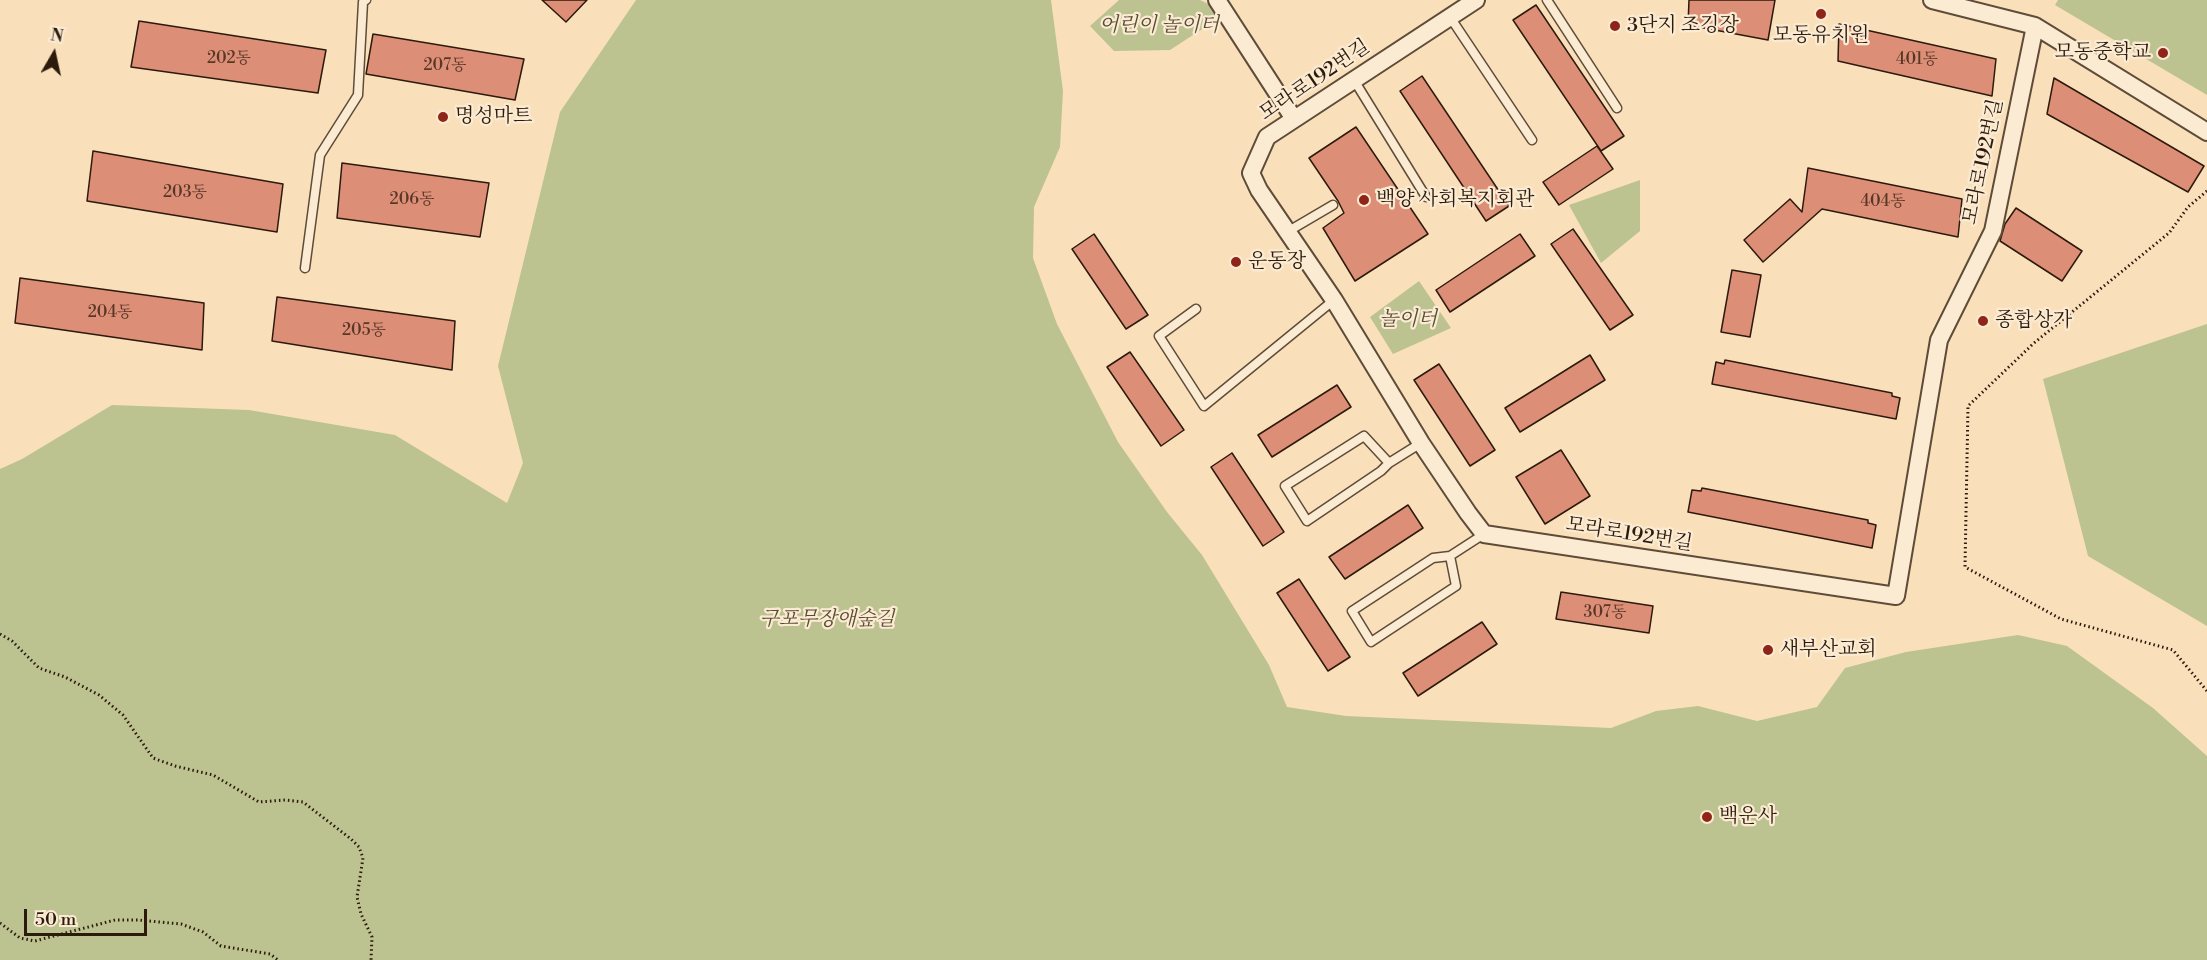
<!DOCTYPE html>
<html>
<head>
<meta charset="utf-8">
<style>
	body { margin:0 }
	#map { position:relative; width:2207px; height:960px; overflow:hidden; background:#f9e0bb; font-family:"Libre Bodoni",serif }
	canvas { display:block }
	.north { position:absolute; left:24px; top:24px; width:60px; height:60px; -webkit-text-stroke:4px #fbebd3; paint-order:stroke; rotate:9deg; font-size:16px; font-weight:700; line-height:24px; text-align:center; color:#2c1a0c }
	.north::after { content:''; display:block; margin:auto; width:21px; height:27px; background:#2c1a0c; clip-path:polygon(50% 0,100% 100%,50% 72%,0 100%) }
	.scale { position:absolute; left:24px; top:909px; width:123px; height:27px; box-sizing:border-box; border:3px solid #2c1a0c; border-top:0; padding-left:8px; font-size:18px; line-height:21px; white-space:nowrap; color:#2c1a0c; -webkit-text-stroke:4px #fbebd3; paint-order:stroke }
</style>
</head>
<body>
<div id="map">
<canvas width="2207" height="960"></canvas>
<div class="north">N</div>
<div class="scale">50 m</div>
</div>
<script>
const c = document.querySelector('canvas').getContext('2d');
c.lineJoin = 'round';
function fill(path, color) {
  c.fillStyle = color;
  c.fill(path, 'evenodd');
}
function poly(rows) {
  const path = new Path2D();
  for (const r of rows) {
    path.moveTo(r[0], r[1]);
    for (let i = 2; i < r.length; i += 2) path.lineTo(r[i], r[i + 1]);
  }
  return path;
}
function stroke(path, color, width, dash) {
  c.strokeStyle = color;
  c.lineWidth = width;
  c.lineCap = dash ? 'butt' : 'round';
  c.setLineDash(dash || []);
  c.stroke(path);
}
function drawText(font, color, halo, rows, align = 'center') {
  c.font = font + ' "Libre Bodoni","Noto Serif KR",serif';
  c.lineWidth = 4.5;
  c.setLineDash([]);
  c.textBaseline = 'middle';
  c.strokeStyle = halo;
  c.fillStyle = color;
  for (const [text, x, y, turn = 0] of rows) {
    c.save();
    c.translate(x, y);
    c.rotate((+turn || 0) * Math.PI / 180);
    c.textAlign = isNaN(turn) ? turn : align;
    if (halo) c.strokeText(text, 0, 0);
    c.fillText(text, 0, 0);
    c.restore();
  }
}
fill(poly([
	[636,0,1051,0,1063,91,1060,147,1034,207,1033,258,1057,324,1118,442,1167,512,1202,555,1269,665,1287,707,1346,716,1611,728,1656,711,1698,706,1757,721,1817,707,1845,668,1906,652,2018,635,2067,646,2153,708,2207,756,2207,960,0,960,0,469,22,459,112,405,249,410,395,435,507,503,523,463,498,366,560,112],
	[1119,0,1200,0,1227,13,1170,50,1114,51,1090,26],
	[2058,0,2207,0,2207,95,2055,5],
	[1640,180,1640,231,1601,263,1569,205],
	[1419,281,1451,328,1393,354,1370,317],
	[2207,324,2207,626,2088,556,2043,379]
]), '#bdc291');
const building = poly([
	[542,0,587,0,566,22,542,0],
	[1689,0,1775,0,1768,40,1688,25,1689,0],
	[1536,5,1624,136,1601,151,1513,20,1536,5],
	[139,21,326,50,318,93,131,67,139,21],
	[1839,24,1996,59,1992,96,1838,61,1839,24],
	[373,34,524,59,515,100,366,74,373,34],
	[1422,76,1509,206,1486,221,1400,91,1422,76],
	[2054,78,2204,166,2188,192,2047,114,2054,78],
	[1356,127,1428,234,1355,281,1323,228,1344,213,1338,201,1309,158,1356,127],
	[1597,146,1613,169,1559,205,1543,182,1597,146],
	[93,151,283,184,277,232,87,201,93,151],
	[342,163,489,183,480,237,337,218,342,163],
	[1808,168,1962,199,1958,237,1822,209,1763,262,1744,240,1790,199,1802,212,1808,168],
	[2016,208,2082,251,2062,281,2000,241,2005,224,2016,208],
	[1573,229,1633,315,1610,330,1551,244,1573,229],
	[1094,234,1148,315,1126,329,1072,249,1094,234],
	[1520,234,1535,256,1450,312,1436,290,1520,234],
	[1732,270,1761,275,1750,337,1721,332,1732,270],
	[20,278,204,303,202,350,15,323,20,278],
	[277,297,455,321,452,370,272,341,277,297],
	[1130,352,1184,430,1161,446,1107,367,1130,352],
	[1590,355,1605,380,1520,432,1505,408,1590,355],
	[1725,360,1892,393,1892,396,1900,398,1896,419,1712,384,1716,362,1724,364,1725,360],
	[1439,364,1495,450,1470,466,1414,380,1439,364],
	[1337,385,1351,407,1272,457,1258,435,1337,385],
	[1561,450,1590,496,1545,524,1516,477,1561,450],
	[1232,453,1284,532,1263,546,1211,467,1232,453],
	[1702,488,1868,520,1868,523,1876,525,1872,548,1688,512,1692,490,1701,491,1702,488],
	[1408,505,1423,528,1345,579,1329,557,1408,505],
	[1299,579,1350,657,1328,671,1277,593,1299,579],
	[1561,592,1653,606,1649,633,1556,619,1561,592],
	[1482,622,1497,644,1418,696,1403,673,1482,622]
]);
fill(building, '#dc8e77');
stroke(building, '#2c1a0c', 1.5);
const lane = poly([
	[1547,0,1617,108],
	[1450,17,1532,140],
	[1354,80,1426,197],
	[1287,232,1333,205],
	[305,268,320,155,358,95,363,2,366,0],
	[1196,309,1159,336,1204,406,1334,300],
	[1389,463,1364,436,1285,486,1307,521,1381,471,1389,463,1421,443],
	[1450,556,1433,558,1352,611,1371,642,1456,586,1450,556,1484,534]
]);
const street = poly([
	[1217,0,1294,119],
	[1476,0,1267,137,1251,173,1259,190,1334,300,1421,443,1468,513,1484,534,1896,596,1939,340,1993,231,2035,26,1932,0],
	[2035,26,2207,132]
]);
stroke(lane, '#5f4c38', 11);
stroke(street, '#5f4c38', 20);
stroke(poly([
	[2207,191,2188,207,2169,233,2034,343,1968,406,1965,567,2061,619,2173,650,2207,691],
	[0,634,12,641,39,668,65,677,99,695,123,715,153,758,175,766,213,775,259,802,285,800,303,802,351,839,359,847,363,858,357,897,361,914,372,937,371,960],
	[0,923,20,938,35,941,115,920,138,920,181,924,203,932,221,946,270,954,278,960]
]), '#2c1a0c', 3, [1.5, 3]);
stroke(lane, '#fbebd3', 8);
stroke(street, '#fbebd3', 16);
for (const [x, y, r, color] of [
	[1821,14,6,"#8f2418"],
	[1615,26,6,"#8f2418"],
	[2163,53,6,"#8f2418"],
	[443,117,6,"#8f2418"],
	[1364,200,6,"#8f2418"],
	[1236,262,6,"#8f2418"],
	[1983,321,6,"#8f2418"],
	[1768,650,6,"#8f2418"],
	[1707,817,6,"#8f2418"]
]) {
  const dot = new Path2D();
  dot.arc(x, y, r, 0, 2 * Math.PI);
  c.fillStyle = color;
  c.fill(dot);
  stroke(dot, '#fbebd3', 2);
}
drawText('16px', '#583727', null, [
	["202동",229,59],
	["401동",1917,60],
	["207동",445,66],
	["203동",185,193],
	["206동",412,200],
	["404동",1883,202],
	["204동",110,313],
	["205동",364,331],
	["307동",1605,613]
]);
drawText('italic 20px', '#584c34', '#fbebd3', [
	["어린이 놀이터",1159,26],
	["놀이터",1408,320],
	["구포무장애숲길",827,620]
]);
drawText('20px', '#2c1a0c', '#fbebd3', [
	["3단지 조깅장",1627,26],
	["모동유치원",1821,36,"center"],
	["모동중학교",2151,53,"right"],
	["명성마트",455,117],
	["백양 사회복지회관",1376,200],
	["운동장",1248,262],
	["종합상가",1995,321],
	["새부산교회",1780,650],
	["백운사",1719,817]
], 'left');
drawText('20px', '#2c1a0c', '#fbebd3', [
	["모라로192번길",1315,81,-34],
	["모라로192번길",1984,162,-78],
	["모라로192번길",1629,535,9]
]);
</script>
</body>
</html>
